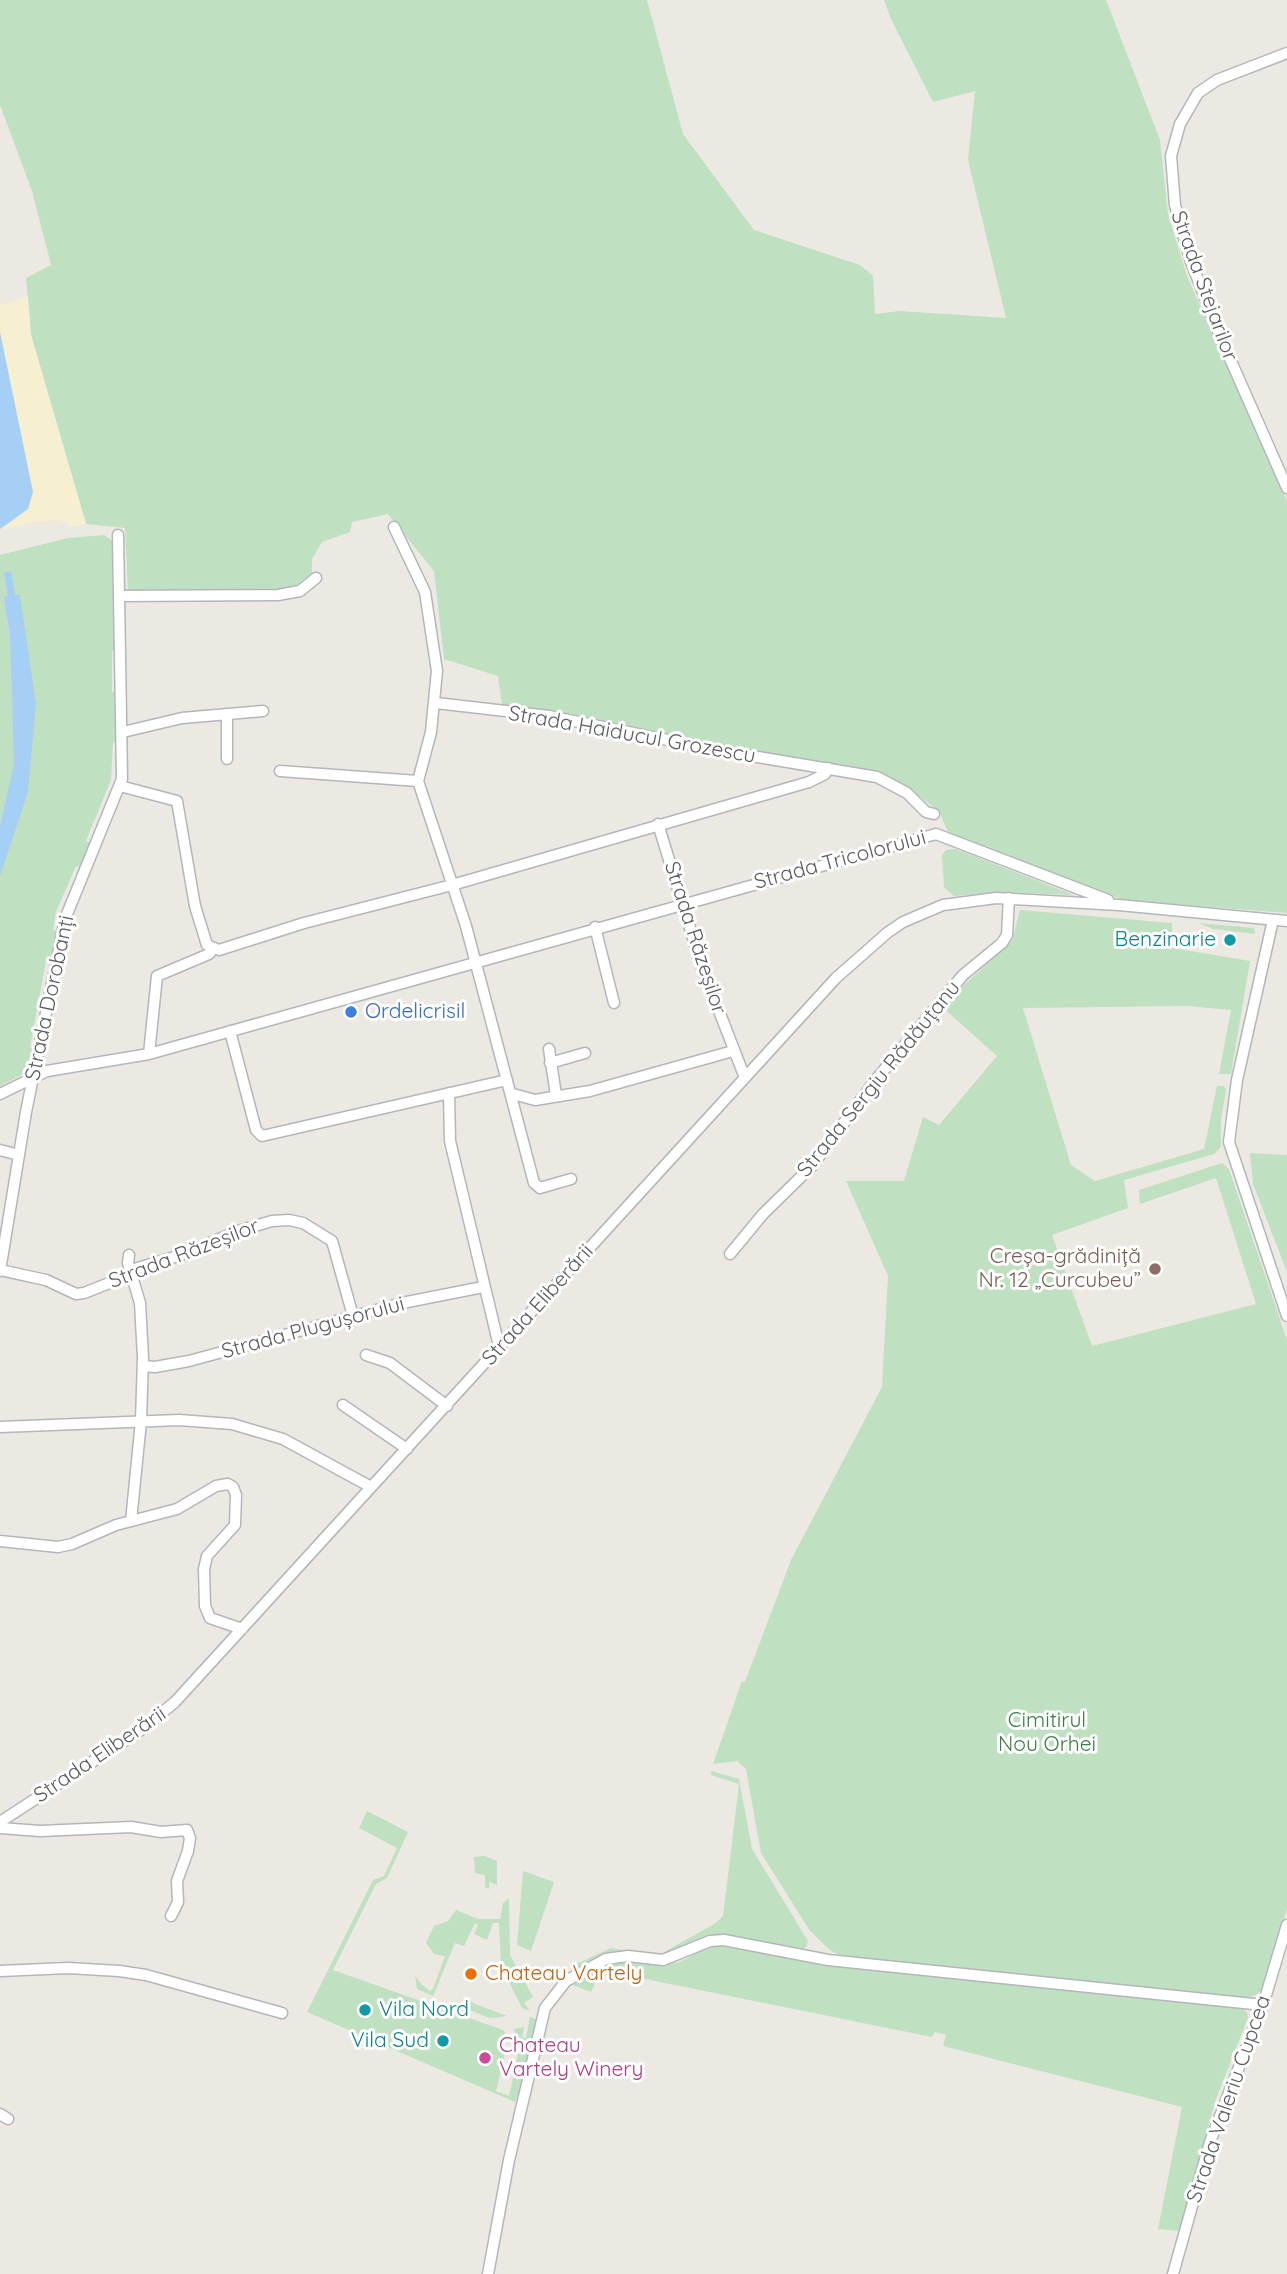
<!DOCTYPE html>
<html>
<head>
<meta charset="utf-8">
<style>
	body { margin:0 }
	canvas { display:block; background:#ebe9e1 }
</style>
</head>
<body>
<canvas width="1287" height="2274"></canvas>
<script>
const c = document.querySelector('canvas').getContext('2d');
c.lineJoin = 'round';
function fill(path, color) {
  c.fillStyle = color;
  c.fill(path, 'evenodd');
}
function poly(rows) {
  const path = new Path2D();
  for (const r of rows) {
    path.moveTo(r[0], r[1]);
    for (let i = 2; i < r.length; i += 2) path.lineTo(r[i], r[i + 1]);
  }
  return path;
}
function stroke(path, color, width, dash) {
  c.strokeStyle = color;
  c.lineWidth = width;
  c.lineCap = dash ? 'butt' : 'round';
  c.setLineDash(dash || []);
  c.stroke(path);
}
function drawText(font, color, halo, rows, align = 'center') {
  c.font = font + ' Quicksand,sans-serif';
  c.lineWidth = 6;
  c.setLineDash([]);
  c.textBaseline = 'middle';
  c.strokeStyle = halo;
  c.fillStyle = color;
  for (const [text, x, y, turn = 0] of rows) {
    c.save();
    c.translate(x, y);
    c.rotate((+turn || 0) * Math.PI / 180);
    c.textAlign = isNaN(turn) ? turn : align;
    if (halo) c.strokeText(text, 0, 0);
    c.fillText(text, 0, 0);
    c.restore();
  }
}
fill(poly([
	[0,0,647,0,683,134,754,230,860,265,873,276,875,314,900,311,1006,318,968,160,975,91,933,102,891,19,884,0,1106,0,1160,140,1168,214,1187,276,1287,501,1287,913,1123,900,948,832,939,811,908,788,878,774,502,706,498,676,444,659,434,571,388,514,352,522,350,532,322,542,312,559,312,573,293,588,128,592,125,528,86,524,31,335,26,278,51,265,32,191,0,105],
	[104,535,115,543,117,625,115,651,112,651,112,692,118,693,119,742,113,742,111,780,86,841,92,844,82,868,76,866,56,912,53,930,58,931,52,962,46,961,30,1047,36,1049,31,1066,23,1074,0,1086,0,555,68,538],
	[955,849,974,856,1074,895,1000,892,954,896,944,887,942,855,946,850],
	[1020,910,1172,923,1173,948,1250,961,1231,1074,1219,1074,1231,1010,1188,1006,1023,1008,1071,1165,1095,1181,1204,1149,1217,1086,1224,1086,1226,1090,1221,1120,1221,1147,1214,1154,1124,1180,1128,1208,1052,1235,1092,1346,1256,1304,1216,1178,1140,1204,1139,1190,1222,1163,1229,1169,1287,1340,1287,1909,1264,1986,1258,1994,1245,1999,844,1958,830,1950,810,1931,761,1853,746,1769,737,1761,713,1764,742,1681,745,1682,791,1560,882,1387,888,1276,846,1181,904,1181,923,1117,939,1125,997,1056,941,1006,1012,941],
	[1198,923,1254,928,1255,934,1213,929],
	[1250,1153,1287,1155,1287,1272,1253,1184],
	[711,1771,739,1779,752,1849,808,1941,806,1947,802,1950,716,1935,666,1955,658,1957,613,1953,582,1968,572,1966,611,1948,657,1956,716,1923,723,1916,739,1784,711,1775],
	[367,1811,408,1832,387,1878,376,1884,333,1970,503,2030,507,2036,502,2044,505,2053,496,2091,509,2096,518,2054,514,2029,524,2027,522,2037,526,2038,530,2017,536,2019,523,2080,515,2102,307,2012,373,1880,384,1876,397,1848,359,1828],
	[484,1856,497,1861,497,1885,489,1882,489,1889,485,1887,485,1875,475,1873,474,1857],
	[523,1871,554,1882,531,1951,517,1945],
	[509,1898,510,1955,533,1997,524,2003,530,2011,522,2008,501,1966,499,1923,493,1923,487,1940,474,1934,478,1925,475,1923,464,1946,455,1943,433,1996,417,1989,415,1975,421,1984,430,1991,433,1989,445,1956,434,1954,426,1943,434,1926,448,1921,456,1910,478,1919,500,1919,503,1903],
	[721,1946,834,1965,1238,2007,1247,2012,1248,2018,1216,2099,1179,2231,1158,2229,1182,2107,943,2046,946,2035,935,2032,932,2037,601,1970,591,1992,573,1985,615,1961,667,1964,680,1962,707,1947],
	[468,1999,475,2004,507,2016,490,2018,464,2008]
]), '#bfe1c1');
fill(poly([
	[28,296,31,335,86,524,74,527,59,520,33,522,0,530,22,515,32,492,0,332,0,305]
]), '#f6efd1');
fill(poly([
	[0,332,33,492,28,509,0,529],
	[11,571,15,595,20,595,36,704,28,792,0,876,0,826,14,764,10,636,4,597,8,596,4,573]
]), '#a6cff6');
const minor = poly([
	[1287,53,1217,80,1198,93,1180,124,1171,156,1175,205,1191,262,1220,336,1287,488],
	[394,527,425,592,437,671,431,732,418,781,466,926,534,1183,540,1188,571,1179],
	[121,596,278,595,300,591,316,578],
	[436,703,549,716,722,751,877,777,907,793,926,812,934,814],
	[227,714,227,759],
	[123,732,182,718,263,711],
	[280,771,418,781],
	[120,786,177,801,195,906,207,945,219,950,304,923,452,885,809,782,825,774,828,768],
	[658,824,702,967,745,1078],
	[1273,920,1237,1080,1229,1142,1287,1316],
	[595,927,614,1003],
	[230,1031,256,1130,262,1136,507,1080],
	[549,1049,556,1095],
	[149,1054,157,976,209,954,213,949],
	[550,1063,585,1053],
	[449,1093,450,1141,499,1346],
	[0,1094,47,1071,149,1054,936,834,1108,900],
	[513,1094,535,1100,590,1091,733,1051],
	[0,1150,19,1155],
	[730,1254,763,1214,812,1166,874,1082,963,975,1002,943,1007,935,1009,898],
	[129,1255,128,1263,140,1303,143,1358,141,1421,131,1521],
	[0,1270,46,1280,76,1294,84,1293,122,1278,131,1270,181,1255,238,1231,272,1221,289,1220,303,1223,332,1241,353,1316],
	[0,1271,26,1112,65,919,122,779,118,535],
	[366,1355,390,1363,447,1406],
	[143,1366,155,1367,189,1361,402,1303,483,1287],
	[343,1405,407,1449],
	[0,1427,179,1420,232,1424,283,1439,371,1487],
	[0,1541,58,1547,72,1544,116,1525,177,1509,216,1486,228,1484,233,1487,236,1495,235,1525,207,1556,204,1569,205,1606,210,1618,242,1629],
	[0,1822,138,1732,175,1702,836,978,887,933,903,922,943,905,996,898,1119,905,1287,921],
	[0,1828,40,1831,131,1827,161,1832,187,1830,190,1838,188,1851,177,1881,178,1902,171,1916],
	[0,1971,68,1968,119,1971,146,1975,282,2013],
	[0,2114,8,2119],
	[488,2274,509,2160,545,2008,566,1981,606,1959,628,1956,663,1960,710,1941,724,1940,828,1960,1263,2005],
	[1173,2274,1210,2142,1263,2005,1287,1925]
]);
stroke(minor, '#b4b6bb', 13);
stroke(minor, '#fff', 10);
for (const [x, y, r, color] of [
	[1230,940,7,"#0f9aa8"],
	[351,1012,7,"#3f7fe0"],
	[1155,1269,7,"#8d6e63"],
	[471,1974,7,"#e8710a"],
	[365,2010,7,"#0f9aa8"],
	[443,2041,7,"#0f9aa8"],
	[485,2058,7,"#d1479c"]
]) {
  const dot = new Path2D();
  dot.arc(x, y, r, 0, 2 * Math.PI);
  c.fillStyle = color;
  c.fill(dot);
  stroke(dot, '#fff', 2.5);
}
drawText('21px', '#5a5c61', '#fff', [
	["Strada Stejarilor",1204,286,70],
	["Strada Haiducul Grozescu",632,735,10],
	["Strada Tricolorului",840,860,-15],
	["Strada Răzeșilor",695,938,72],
	["Strada Dorobanți",50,998,-78],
	["Strada Sergiu Rădăuțanu",879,1079,-51],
	["Strada Răzeșilor",184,1254,-21],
	["Strada Eliberării",538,1305,-48],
	["Strada Plugușorului",313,1328,-15],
	["Strada Eliberării",100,1755,-34],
	["Strada Valeriu Cupcea",1229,2099,-71]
]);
drawText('21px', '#0d838f', '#fff', [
	["Benzinarie",1216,940],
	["Vila Nord",379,2010,"left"],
	["Vila Sud",429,2041]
], 'right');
drawText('21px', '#366cbe', '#fff', [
	["Ordelicrisil",365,1012]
], 'left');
drawText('21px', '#785e54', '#fff', [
	["Creșa-grădiniță",1141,1257],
	["Nr. 12 „Curcubeu”",1141,1281]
], 'right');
drawText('21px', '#3b7e42', '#fff', [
	["Cimitirul",1047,1721],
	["Nou Orhei",1047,1745]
]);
drawText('21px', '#c56008', '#fff', [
	["Chateau Vartely",485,1974]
], 'left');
drawText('21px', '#b23c85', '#fff', [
	["Chateau",499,2046],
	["Vartely Winery",499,2070]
], 'left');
</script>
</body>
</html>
